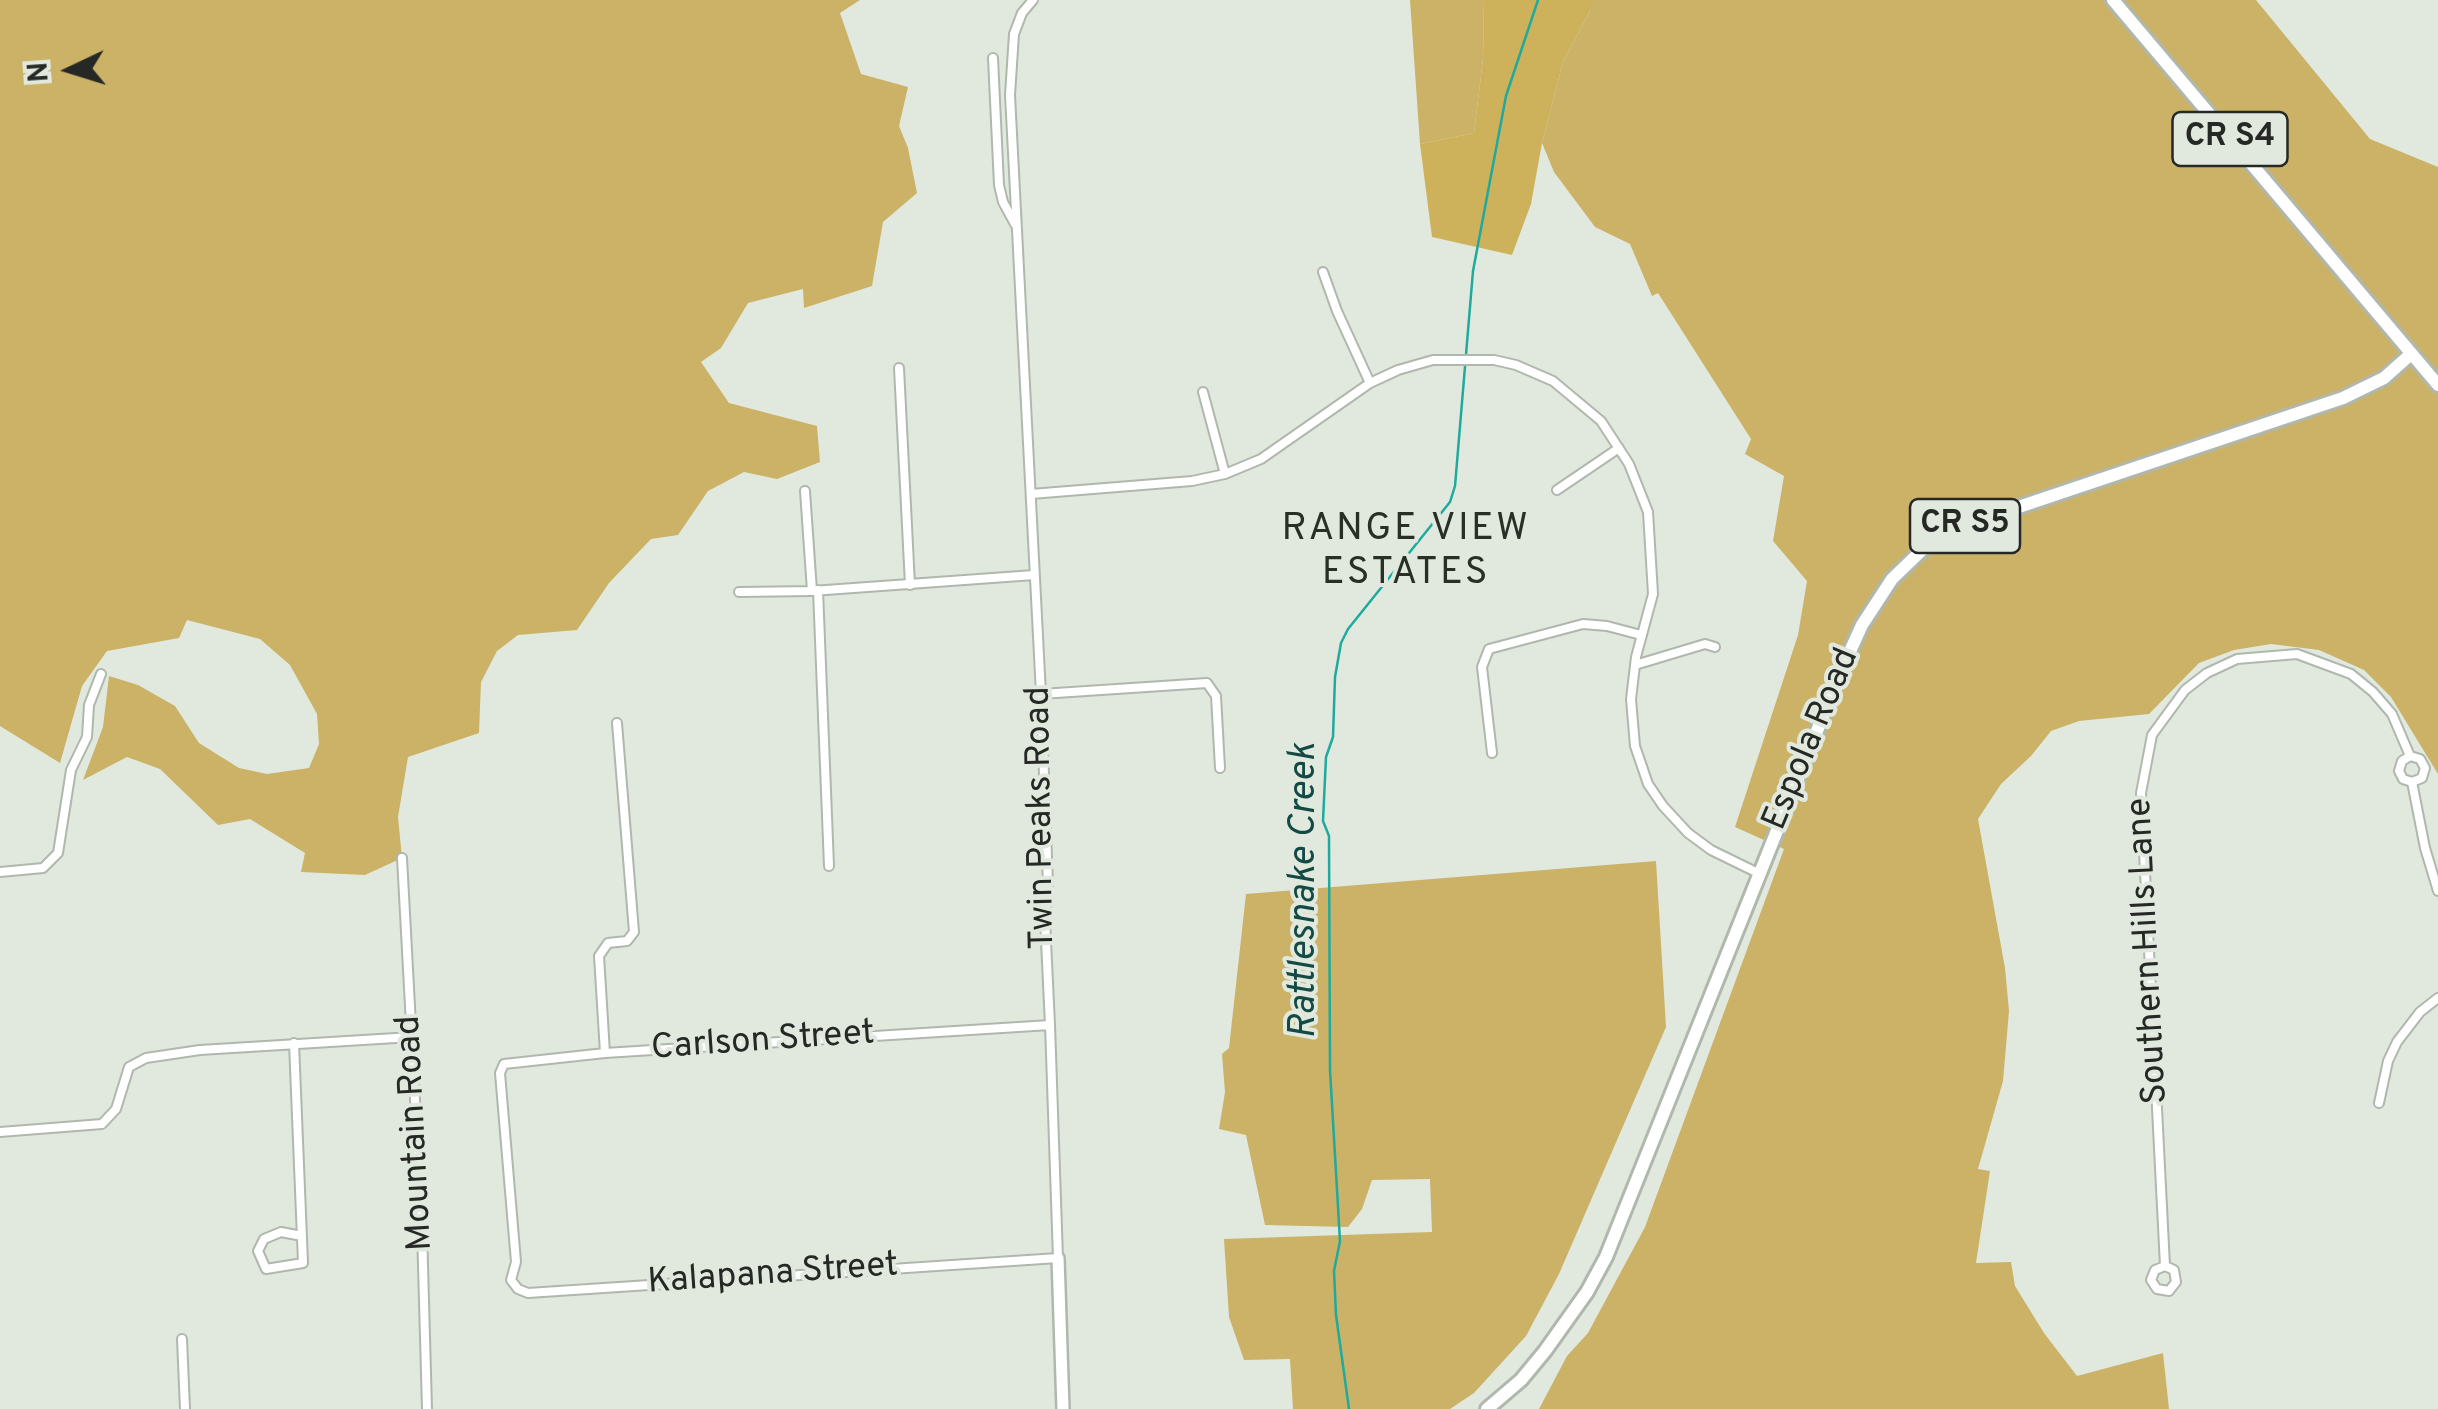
<!DOCTYPE html>
<html>
<head>
<meta charset="utf-8">
<style>
	body { margin:0 }
	#map { position:relative; width:2438px; height:1409px; overflow:hidden; background:#e1e9de; font-family:Overpass,sans-serif }
	canvas { display:block }
	.north { position:absolute; left:20px; top:20px; width:100px; height:100px; -webkit-text-stroke:8px #e1e9de; paint-order:stroke; rotate:266deg; font-size:28px; font-weight:700; line-height:40px; text-align:center; color:#252824 }
	.north::after { content:''; display:block; margin:auto; width:35px; height:45px; background:#252824; clip-path:polygon(50% 0,100% 100%,50% 72%,0 100%) }
</style>
</head>
<body>
<div id="map">
<canvas width="2438" height="1409"></canvas>
<div class="north">N</div>
</div>
<script>
const c = document.querySelector('canvas').getContext('2d');
c.lineJoin = 'round';
function fill(path, color) {
  c.fillStyle = color;
  c.fill(path, 'evenodd');
}
function poly(rows) {
  const path = new Path2D();
  for (const r of rows) {
    path.moveTo(r[0], r[1]);
    for (let i = 2; i < r.length; i += 2) path.lineTo(r[i], r[i + 1]);
  }
  return path;
}
function stroke(path, color, width, dash) {
  c.strokeStyle = color;
  c.lineWidth = width;
  c.lineCap = dash ? 'butt' : 'round';
  c.setLineDash(dash || []);
  c.stroke(path);
}
function drawText(font, color, halo, rows, align = 'center') {
  c.font = font + ' Overpass,sans-serif';
  c.lineWidth = 8;
  c.setLineDash([]);
  c.textBaseline = 'middle';
  c.strokeStyle = halo;
  c.fillStyle = color;
  for (const [text, x, y, turn = 0] of rows) {
    c.save();
    c.translate(x, y);
    c.rotate((+turn || 0) * Math.PI / 180);
    c.textAlign = isNaN(turn) ? turn : align;
    if (halo) c.strokeText(text, 0, 0);
    c.fillText(text, 0, 0);
    c.restore();
  }
}
fill(poly([
	[0,0,860,0,840,13,861,74,908,87,899,126,908,148,917,193,883,222,872,286,804,308,803,289,748,303,721,348,701,362,729,403,817,426,820,462,777,479,744,472,708,491,678,535,651,539,609,583,577,630,518,635,497,651,481,682,479,733,408,757,398,817,402,858,365,875,301,872,305,853,250,819,218,825,160,769,127,757,83,780,103,727,109,676,138,685,175,706,199,743,239,768,267,774,309,768,319,744,317,714,290,665,260,639,187,620,179,638,107,651,82,686,60,763,0,726],
	[1410,0,1484,0,1483,59,1474,133,1420,144],
	[1591,0,2256,0,2370,139,2438,167,2438,774,2391,697,2364,670,2319,650,2271,644,2234,650,2199,663,2149,714,2079,721,2051,731,2031,756,2001,784,1978,819,2005,968,2009,1011,2003,1081,1978,1169,1990,1171,1976,1263,2011,1262,2015,1286,2044,1333,2077,1376,2163,1353,2169,1409,1539,1409,1567,1356,1588,1333,1645,1227,1784,849,1735,827,1798,635,1807,581,1773,541,1784,476,1745,454,1751,439,1658,293,1652,296,1630,244,1595,227,1554,172,1542,143,1563,62,1591,9],
	[1656,861,1666,1027,1559,1274,1526,1336,1474,1393,1450,1409,1293,1409,1290,1359,1244,1360,1229,1317,1224,1239,1432,1232,1430,1179,1372,1180,1362,1209,1348,1227,1265,1225,1246,1135,1219,1129,1225,1092,1222,1054,1229,1048,1246,894]
]), '#cbb266');
fill(poly([
	[1484,0,1591,0,1591,9,1563,62,1542,143,1531,204,1512,255,1432,237,1420,144,1474,133,1483,59]
]), '#ceb25b');
stroke(poly([
	[1349,1409,1336,1315,1334,1271,1340,1241,1330,1070,1329,836,1323,821,1326,757,1333,737,1335,677,1341,643,1348,629,1450,502,1455,486,1473,271,1506,96,1538,0]
]), '#1faa9d', 2.5);
const street = poly([
	[1033,0,1022,13,1014,34,1010,95,1041,694,1048,885,1045,920,1050,1025,1058,1258,528,1293,518,1289,511,1280,516,1262,500,1073,504,1064,605,1053,1050,1025],
	[993,58,999,185,1003,202,1015,224],
	[1323,272,1337,311,1370,383],
	[899,368,910,585],
	[1203,392,1225,474],
	[1557,490,1619,448],
	[805,491,812,591],
	[1031,494,1192,481,1225,474,1261,459,1370,383,1398,370,1433,360,1494,360,1516,365,1553,381,1601,421,1629,464,1648,512,1653,594,1636,657,1631,699,1635,746,1648,784,1663,806,1688,833,1711,850,1758,873],
	[818,590,829,866],
	[739,592,812,591,1034,575],
	[1635,665,1705,644,1715,647],
	[1041,694,1207,683,1216,696,1220,768],
	[1492,753,1482,667,1489,649,1583,624,1607,626,1641,635],
	[2412,782,2425,848,2438,891],
	[402,858,422,1229,427,1409],
	[0,872,43,868,58,853,71,770,87,737,89,705,101,674],
	[294,1043,303,1263,266,1269,258,1251,264,1239,281,1232,302,1236],
	[605,1053,599,956,608,943,627,941,634,932,617,723],
	[2379,1103,2388,1061,2397,1042,2420,1012,2438,998],
	[0,1132,102,1124,116,1109,129,1067,146,1058,200,1050,412,1037],
	[2165,1266,2155,1270,2151,1280,2157,1289,2169,1291,2176,1282,2174,1270,2165,1266,2141,793,2152,735,2185,690,2207,673,2237,659,2297,654,2351,674,2373,692,2392,714,2410,756,2420,759,2425,768,2422,778,2412,782,2403,779,2399,771,2402,761,2410,756],
	[182,1339,185,1409]
]);
const secondary = poly([
	[1058,1258,1063,1409]
]);
const primary = poly([
	[2113,0,2438,385],
	[1487,1409,1521,1380,1545,1351,1587,1292,1606,1257,1841,671,1862,625,1892,579,1922,550,1971,523,2343,398,2384,378,2411,354]
]);
stroke(street, '#b0b8ae', 12);
stroke(secondary, '#b0b8ae', 16);
stroke(primary, '#b0b8ae', 18);
stroke(street, '#fff', 8);
stroke(secondary, '#fff', 11);
stroke(primary, '#fff', 12);
for (const [x, y, w] of [
	[2230,139,115],
	[1965,526,110]
]) {
  const box = new Path2D();
  box.roundRect(x - w / 2, y - 27, w, 54, 8);
  c.fillStyle = '#e1e9de';
  c.fill(box);
  stroke(box, '#252824', 2.5);
}
drawText('bold 32px', '#252824', null, [
	["CR S4",2230,139],
	["CR S5",1965,526]
]);
drawText('35px', '#252824', '#e1e9de', [
	["Espola Road",1813,740,-67],
	["Twin Peaks Road",1043,818,-91],
	["Southern Hills Lane",2150,951,-93],
	["Carlson Street",763,1043,-4],
	["Mountain Road",417,1133,-93],
	["Kalapana Street",773,1276,-4]
]);
c.letterSpacing = '2.5px';
drawText('38px', '#292f27', '#e1e9de', [
	["RANGE VIEW",1406,531],
	["ESTATES",1406,575]
]);
c.letterSpacing = '0px';
drawText('italic 38px', '#134a44', '#e1e9de', [
	["Rattlesnake Creek",1306,891,-90]
]);
</script>
</body>
</html>
